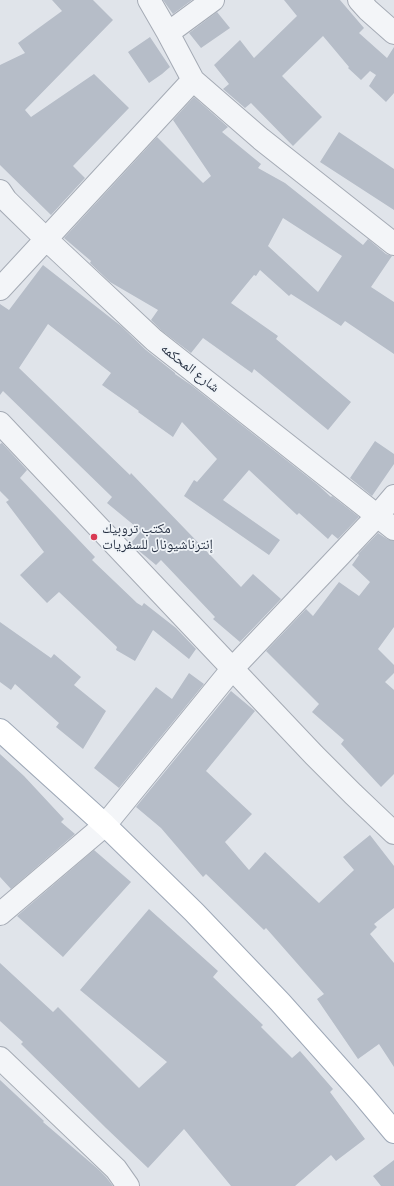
<!DOCTYPE html>
<html>
<head>
<meta charset="utf-8">
<style>
	body { margin:0 }
	canvas { display:block; background:#e0e4ea }
</style>
</head>
<body>
<canvas width="394" height="1186"></canvas>
<script>
const c = document.querySelector('canvas').getContext('2d');
c.lineJoin = 'round';
function fill(path, color) {
  c.fillStyle = color;
  c.fill(path, 'evenodd');
}
function poly(rows) {
  const path = new Path2D();
  for (const r of rows) {
    path.moveTo(r[0], r[1]);
    for (let i = 2; i < r.length; i += 2) path.lineTo(r[i], r[i + 1]);
  }
  return path;
}
function stroke(path, color, width, dash) {
  c.strokeStyle = color;
  c.lineWidth = width;
  c.lineCap = dash ? 'butt' : 'round';
  c.setLineDash(dash || []);
  c.stroke(path);
}
function drawText(font, color, halo, rows, align = 'center') {
  c.font = font + ' Cabin,"Noto Naskh Arabic",sans-serif';
  c.lineWidth = 3.5;
  c.setLineDash([]);
  c.textBaseline = 'middle';
  c.strokeStyle = halo;
  c.fillStyle = color;
  for (const [text, x, y, turn = 0] of rows) {
    c.save();
    c.translate(x, y);
    c.rotate((+turn || 0) * Math.PI / 180);
    c.textAlign = isNaN(turn) ? turn : align;
    if (halo) c.strokeText(text, 0, 0);
    c.fillText(text, 0, 0);
    c.restore();
  }
}
fill(poly([
	[52,0,93,0,113,20,25,110,31,117,94,74,129,108,73,166,85,178,51,215,0,165,0,65,25,53,18,43,62,11],
	[163,0,192,0,173,14],
	[284,0,340,0,364,28,359,33,387,58,394,47,394,93,386,102,369,86,376,75,370,71,361,80,348,68,349,67,323,36,282,76,322,117,293,146,251,103,245,108,223,89,229,84,214,65,240,40,254,58,297,16],
	[217,12,230,28,201,48,189,33],
	[150,37,170,67,162,74,149,83,128,52],
	[194,97,228,127,222,132,261,164,258,168,285,183,363,245,368,239,386,254,392,256,371,287,394,302,394,354,345,321,341,326,291,294,289,296,260,270,256,276,254,275,231,303,278,336,276,339,351,402,328,430,254,369,252,373,203,338,191,353,162,331,151,320,158,310,110,282,90,263,91,261,64,238,157,137,203,183,211,176,173,120],
	[283,218,342,256,318,292,268,246],
	[339,132,394,169,394,210,320,162],
	[43,265,121,326,146,350,175,373,175,374,191,385,318,485,331,497,332,496,359,517,338,539,332,534,328,539,299,513,297,515,249,470,223,500,280,540,269,555,184,496,194,480,197,482,217,459,182,422,173,437,138,412,139,411,102,385,111,373,48,324,19,368,130,475,131,473,241,587,253,574,281,599,240,642,213,619,215,617,161,560,156,565,138,550,131,543,141,531,107,503,112,497,3,391,0,395,0,304,9,310],
	[375,441,394,454,394,464,372,496,350,478],
	[2,443,27,470,20,478,95,557,92,560,137,603,142,606,144,603,176,628,196,649,189,659,153,630,135,661,116,650,117,647,59,592,47,603,20,575,44,552,6,502,9,500,0,491,0,444],
	[378,533,387,539,394,541,394,627,378,649,394,665,394,673,385,682,394,690,394,774,381,787,341,744,344,740,312,712,319,704,266,651,306,609,313,616,339,582,359,596,370,582,352,565,359,555,358,554],
	[0,622,51,658,54,654,81,677,74,685,106,711,83,749,56,727,59,723,15,684,11,690,0,682],
	[189,673,204,684,119,788,94,768,156,687,172,699],
	[231,691,255,711,206,771,252,814,225,842,249,870,265,852,319,903,354,870,343,857,370,835,394,866,394,908,374,924,377,927,370,934,394,963,394,1067,379,1044,358,1059,317,999,324,994,266,928,264,930,206,874,203,877,161,828,136,807],
	[0,754,24,776,64,819,61,822,75,834,11,889,0,877],
	[94,850,131,882,63,957,17,916],
	[149,909,218,971,213,977,263,1025,261,1027,292,1058,300,1051,333,1089,330,1092,365,1139,336,1161,331,1155,295,1186,231,1186,184,1129,148,1168,106,1128,21,1044,23,1042,0,1021,0,963,53,1012,58,1007,139,1088,167,1062,80,990],
	[0,1080,44,1121,43,1122,98,1169,106,1177,113,1186,0,1186],
	[394,1160,394,1186,381,1186,373,1176]
]), '#b6bdc8');
const minor = poly([
	[149,0,168,33,193,80,261,139,394,244],
	[359,0,368,10,394,33],
	[168,33,213,0],
	[0,191,6,200,46,239,154,340,394,529],
	[0,289,193,80],
	[0,423,314,755,353,794,394,833],
	[0,914,105,825,233,668,377,516,394,496],
	[0,1058,116,1169,128,1186]
]);
const major = poly([
	[0,730,105,825,194,912,280,1002,363,1095,394,1132]
]);
stroke(minor, '#a5abb5', 24);
stroke(major, '#9ea8b7', 24);
stroke(minor, '#f3f5f8', 22);
stroke(major, '#fff', 22);
for (const [x, y, r, color] of [
	[94,537,4,"#d93b54"]
]) {
  const dot = new Path2D();
  dot.arc(x, y, r, 0, 2 * Math.PI);
  c.fillStyle = color;
  c.fill(dot);
  stroke(dot, '#eff3f7', 1.5);
}
drawText('14px', '#273143', '#eff3f7', [
	["شارع المحكمه",190,368,38]
]);
drawText('14px', '#273143', '#eff3f7', [
	["مكتب تروبيك",102,529],
	["إنترناشيونال للسفريات",102,545]
], 'left');
</script>
</body>
</html>
